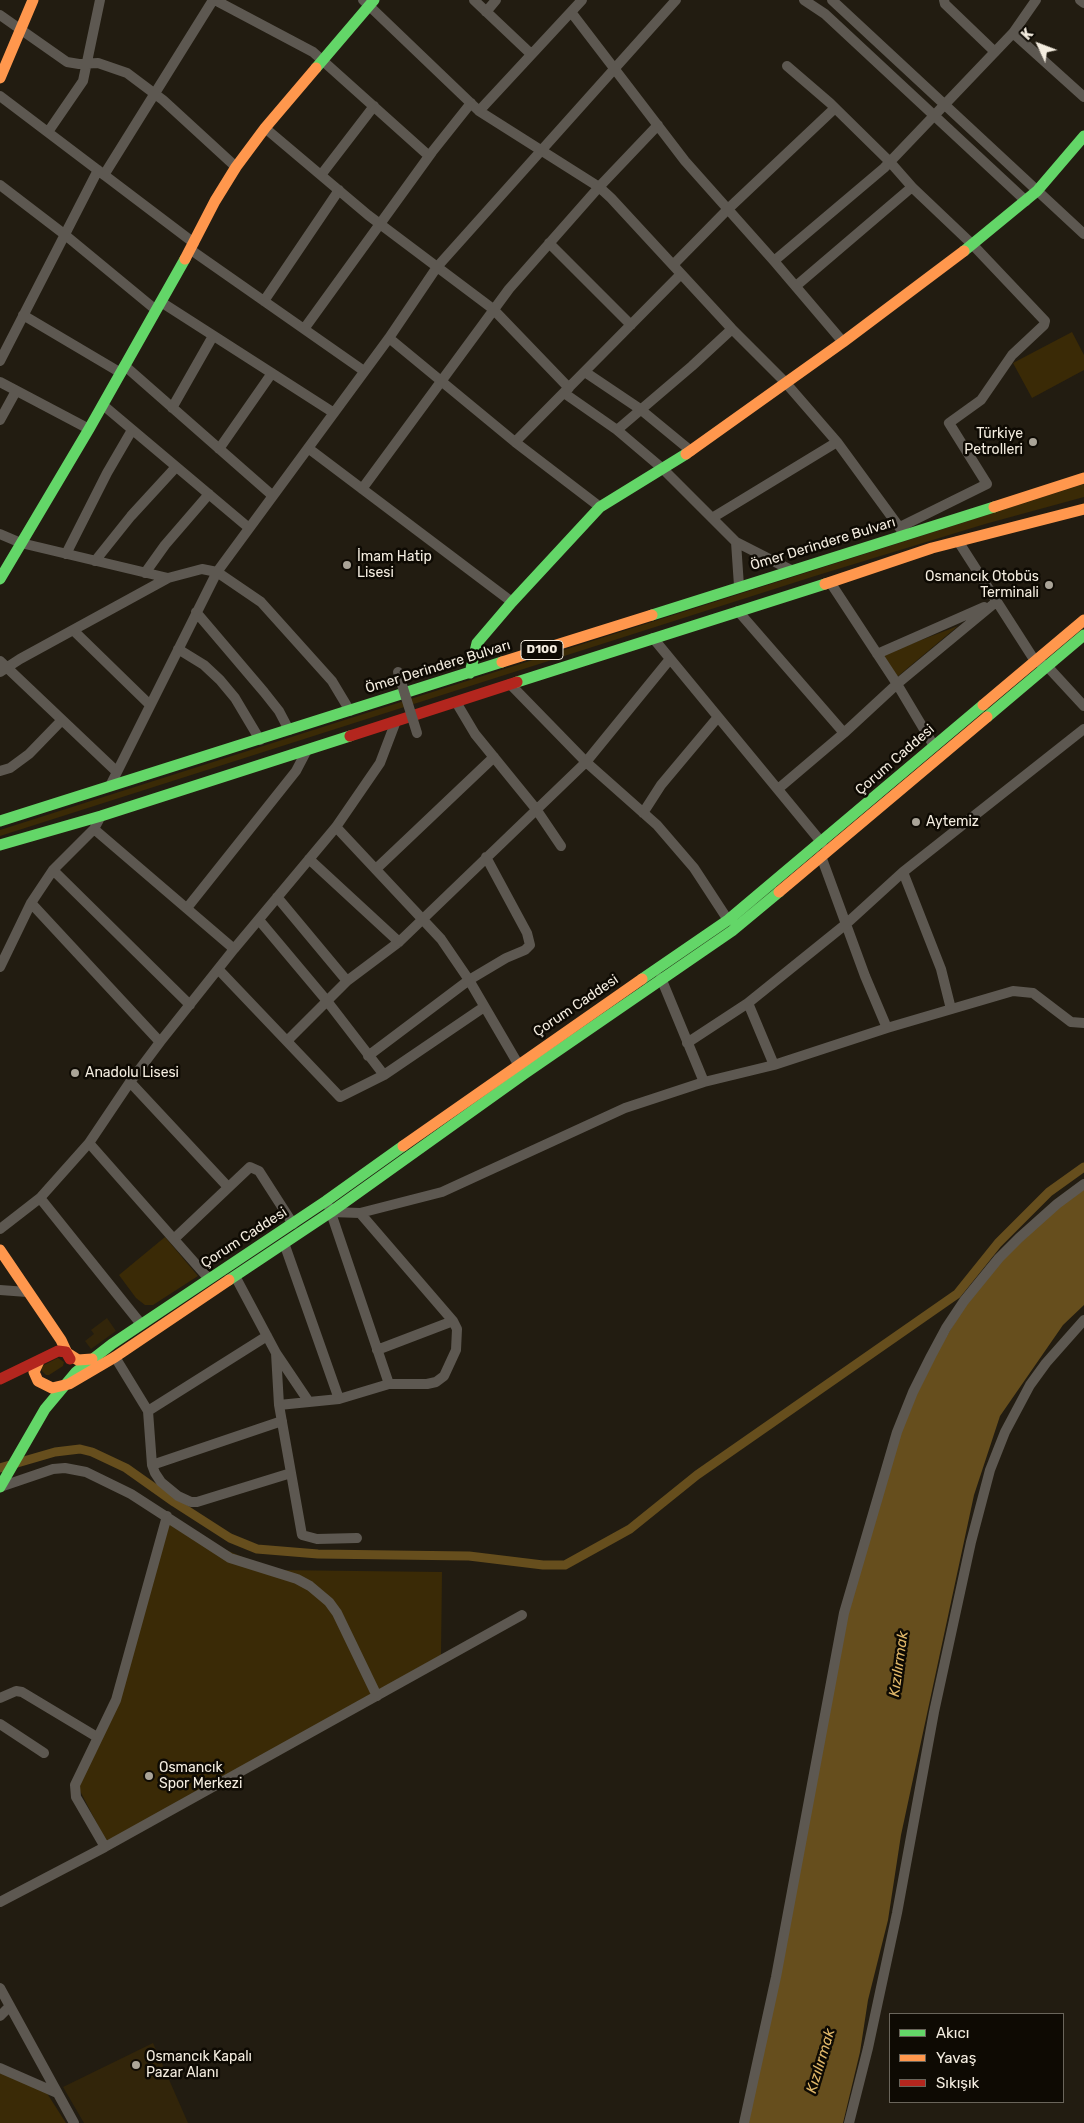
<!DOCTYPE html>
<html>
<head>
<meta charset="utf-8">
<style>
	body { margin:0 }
	#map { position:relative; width:1084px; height:2123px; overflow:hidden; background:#221c11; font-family:Rubik,sans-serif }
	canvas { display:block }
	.legend { position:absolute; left:889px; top:2013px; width:175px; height:90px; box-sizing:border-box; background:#0e0a03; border:1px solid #6a655b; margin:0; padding:6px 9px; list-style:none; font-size:15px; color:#f4ede0 }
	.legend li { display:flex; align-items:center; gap:10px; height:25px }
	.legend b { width:25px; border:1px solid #6a655b }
	.north { position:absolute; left:1014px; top:20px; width:50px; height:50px; -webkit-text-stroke:4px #0e0a03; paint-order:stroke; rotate:313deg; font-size:14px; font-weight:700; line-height:20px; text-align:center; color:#f4ede0 }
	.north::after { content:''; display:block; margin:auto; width:18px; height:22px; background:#f4ede0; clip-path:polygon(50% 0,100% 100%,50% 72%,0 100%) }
</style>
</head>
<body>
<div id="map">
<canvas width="1084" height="2123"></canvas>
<ul class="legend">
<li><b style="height:6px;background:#63d668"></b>Akıcı</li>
<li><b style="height:6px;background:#ff974d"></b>Yavaş</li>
<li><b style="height:6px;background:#b3261e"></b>Sıkışık</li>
</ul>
<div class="north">K</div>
</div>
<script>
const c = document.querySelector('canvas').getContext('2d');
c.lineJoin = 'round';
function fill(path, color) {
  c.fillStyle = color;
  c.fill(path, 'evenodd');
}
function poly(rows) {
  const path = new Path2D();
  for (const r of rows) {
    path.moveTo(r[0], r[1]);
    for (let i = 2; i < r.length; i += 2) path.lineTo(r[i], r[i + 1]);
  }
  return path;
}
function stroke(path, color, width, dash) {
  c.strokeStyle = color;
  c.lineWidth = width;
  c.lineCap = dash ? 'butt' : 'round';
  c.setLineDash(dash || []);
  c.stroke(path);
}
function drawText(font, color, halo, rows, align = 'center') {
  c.font = font + ' Rubik,sans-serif';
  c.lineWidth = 5;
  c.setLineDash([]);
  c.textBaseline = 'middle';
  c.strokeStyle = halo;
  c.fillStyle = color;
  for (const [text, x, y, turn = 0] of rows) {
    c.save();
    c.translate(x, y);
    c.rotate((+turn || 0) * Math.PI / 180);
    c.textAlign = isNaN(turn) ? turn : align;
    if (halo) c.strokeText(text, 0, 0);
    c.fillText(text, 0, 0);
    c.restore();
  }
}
fill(poly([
	[107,1318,116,1331,91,1349,85,1341,94,1334,91,1330],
	[153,2043,188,2123,84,2123,63,2087]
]), '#32250a');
fill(poly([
	[1072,332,1084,355,1084,370,1032,398,1013,363],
	[1084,484,1084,497,985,524,815,576,0,836,0,830],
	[958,626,897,677,882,655],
	[165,1237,198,1276,153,1305,145,1305,136,1298,119,1275],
	[58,1358,64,1362,63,1366,49,1375,46,1375,42,1371,42,1366],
	[167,1516,224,1549,273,1570,442,1572,441,1655,107,1843,78,1787,116,1700],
	[0,2068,43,2087,66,2123,0,2123]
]), '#3a2a06');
fill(poly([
	[1084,1184,1084,1305,1063,1325,1000,1416,974,1495,901,1835,888,1920,868,2000,860,2052,843,2123,744,2123,844,1613,913,1392,981,1279]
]), '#664e1d');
stroke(poly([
	[0,1468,55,1452,80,1449,92,1452,126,1468,174,1502,230,1538,257,1549,318,1554,469,1556,543,1565,565,1565,630,1529,697,1475,957,1294,998,1243,1049,1192,1084,1167]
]), '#664e1d', 9);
stroke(poly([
	[215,0,313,52,429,156],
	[363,0,479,111,599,187,611,198,732,329,785,382,837,442,905,535],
	[474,0,531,54],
	[804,0,825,14,1026,201],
	[832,0,1084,234],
	[944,0,945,4,995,52],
	[1080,0,1084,3],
	[486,12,496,0],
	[571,12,685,161,774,261,843,342],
	[0,15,67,62,79,64,98,63,127,73,163,100,236,167],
	[1013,33,1084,97],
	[787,66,830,103,890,162,912,187,972,244,1045,321,1044,325,1012,355,981,400,949,423,987,484,900,527],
	[0,96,194,243],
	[479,111,582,0],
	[265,128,368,215,493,309,569,388],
	[48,132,83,81,100,0],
	[104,175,213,0],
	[321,175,374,106],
	[0,185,64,234,156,310],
	[549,243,631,325],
	[191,250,364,371],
	[774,261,884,168,1013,33,1036,0],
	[673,265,728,209,835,108],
	[796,286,912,187],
	[264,301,339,190],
	[161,302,334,413],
	[23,315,121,373],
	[304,329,432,152,471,103],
	[389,338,515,442,600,507],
	[0,361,98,170],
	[125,366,273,496],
	[585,372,640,409,691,451],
	[0,382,89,429],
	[564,393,617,430,663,469,736,542],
	[103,405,249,528],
	[172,408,213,336],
	[0,420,16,391],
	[617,430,692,366,732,329],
	[515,442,681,274],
	[308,448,512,602],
	[219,449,272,373],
	[362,489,509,289,599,187,658,125],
	[712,518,837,442],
	[0,534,21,543,168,578],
	[958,541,1035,661,1047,666,1084,706],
	[66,554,107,473,132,430],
	[95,561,131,516,176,467],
	[145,573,165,545,209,494],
	[830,582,897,684,934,746],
	[739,586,736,542,791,570],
	[738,611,844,733],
	[196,612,264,692,279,711,289,730],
	[73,630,150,705],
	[653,638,822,843],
	[178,649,204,665,220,680,235,698,260,740],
	[877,654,984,607],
	[0,661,117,772],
	[0,672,20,659,168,578,202,569,217,572,261,602,332,681,350,711],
	[510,684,586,762,657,825,694,868,728,920],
	[456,702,475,734,536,809,561,846],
	[0,771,10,768,29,754,62,720],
	[110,786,217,572,389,338,437,267,676,0],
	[778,789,844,733,897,684,996,602],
	[643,813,661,785,718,717],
	[336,827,441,939,469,980,521,1069],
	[94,829,234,949],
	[821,856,865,976,887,1028],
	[309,859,399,942],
	[376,869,494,757],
	[53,870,190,1005],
	[277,897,347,981],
	[31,903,160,1042],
	[187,908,296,771,307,750],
	[259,920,327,1001,384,1075],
	[0,967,31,903,53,870,94,829,101,816],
	[218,969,340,1097,384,1075,484,1007],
	[661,978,704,1082],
	[748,1003,846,924,903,872],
	[951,1009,941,969,903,872,1084,729],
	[287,1041,347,981,399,942,586,762,670,659],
	[687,1043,748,1003,774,1065],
	[368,1056,469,980,506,958,525,950,530,945,527,933,486,857],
	[130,1082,228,1187],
	[89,1143,209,1279],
	[40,1198,141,1324],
	[329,1207,389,1384],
	[331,1212,360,1213,442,1192,625,1108,704,1082,774,1065,887,1028,1013,991,1033,993,1071,1022,1084,1023],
	[0,1229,40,1198,89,1143,130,1082,160,1042,234,949,336,827,380,763,396,721],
	[175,1238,250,1167,259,1171,293,1224],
	[284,1243,339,1399],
	[235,1276,276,1353,309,1402],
	[0,1290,27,1292],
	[377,1350,453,1321],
	[276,1353,279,1405,302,1535,317,1539,357,1538],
	[115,1357,148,1411,152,1465,155,1473,161,1482,178,1496,191,1502,197,1502,291,1473],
	[279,1405,339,1399,389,1384,427,1384,436,1382,444,1376,456,1350,457,1329,453,1321,360,1213],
	[148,1411,267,1336],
	[152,1465,282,1421],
	[0,1487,53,1469,65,1468,86,1472,131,1494,230,1558,297,1579,310,1586,329,1602,337,1613,377,1696],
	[0,1698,16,1691,22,1692,97,1737],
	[0,1724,44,1753],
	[105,1847,76,1797,75,1785,116,1700,167,1516],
	[0,1902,105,1847,522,1615],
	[0,1988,74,2123],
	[0,2016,10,2006],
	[0,2068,57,2093],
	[744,2123,776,1977,844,1613,897,1432,913,1392,931,1356,946,1328,964,1301,999,1258,1019,1238,1057,1204,1084,1184],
	[849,2123,868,2048,897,1913,934,1712,971,1542,990,1470,1005,1432,1030,1385,1046,1363,1084,1320]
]), '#5d5851', 10);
stroke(poly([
	[316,68,374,0],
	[964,251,1037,191,1084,136],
	[0,579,89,429,185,259],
	[652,615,994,507],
	[470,673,477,643,512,602,600,507,686,454],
	[517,682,825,584],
	[987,717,1084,635],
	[0,821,502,662],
	[0,845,101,816,350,736],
	[642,979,728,920,983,705],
	[229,1280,331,1212,524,1074,732,931,779,892],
	[0,1487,45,1409,76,1372,112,1344,326,1201,403,1146]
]), '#63d668', 11);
stroke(poly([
	[0,78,33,0],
	[185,259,215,201,236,167,265,128,316,68],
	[686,454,843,342,964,251],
	[994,507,1084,478],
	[825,584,932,548,1084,509],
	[502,662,652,615],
	[983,705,1084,620],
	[779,892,987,717],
	[403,1146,642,979],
	[0,1250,61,1340,67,1353,78,1360,92,1359],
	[39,1361,34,1372,38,1381,52,1388,69,1384,115,1357,229,1280]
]), '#ff974d', 11);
stroke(poly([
	[350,736,517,682],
	[0,1379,58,1351,66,1352,70,1359]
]), '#b3261e', 11);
stroke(poly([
	[398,672,417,733]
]), '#5d5851', 10);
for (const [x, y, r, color] of [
	[1033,442,5,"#aaa498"],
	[347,565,5,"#aaa498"],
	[1049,585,5,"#aaa498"],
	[916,822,5,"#aaa498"],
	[75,1073,5,"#aaa498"],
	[149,1776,5,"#aaa498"],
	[136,2065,5,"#aaa498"]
]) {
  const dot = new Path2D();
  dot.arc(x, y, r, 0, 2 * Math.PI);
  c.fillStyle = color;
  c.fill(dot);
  stroke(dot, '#0e0a03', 2);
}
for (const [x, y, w] of [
	[542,650,42]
]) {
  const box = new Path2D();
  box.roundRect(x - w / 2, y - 9.5, w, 19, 4);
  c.fillStyle = '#0e0a03';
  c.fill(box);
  stroke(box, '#f4ede0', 1);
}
drawText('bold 12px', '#f4ede0', null, [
	["D100",542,650]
]);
drawText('14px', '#f4ede0', '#0e0a03', [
	["Türkiye",1023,434,"right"],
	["Petrolleri",1023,450,"right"],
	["İmam Hatip",357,557],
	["Lisesi",357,573],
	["Osmancık Otobüs",1039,577,"right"],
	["Terminali",1039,593,"right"],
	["Aytemiz",926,822],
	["Anadolu Lisesi",85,1073],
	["Osmancık",159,1768],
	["Spor Merkezi",159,1784],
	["Osmancık Kapalı",146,2057],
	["Pazar Alanı",146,2073]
], 'left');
drawText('14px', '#f4ede0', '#0e0a03', [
	["Ömer Derindere Bulvarı",823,544,-17],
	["Ömer Derindere Bulvarı",438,667,-17],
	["Çorum Caddesi",895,760,-41],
	["Çorum Caddesi",576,1006,-34],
	["Çorum Caddesi",244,1238,-33]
]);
drawText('italic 15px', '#e0b769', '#0e0a03', [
	["Kızılırmak",899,1664,-82],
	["Kızılırmak",821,2061,-73]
]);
</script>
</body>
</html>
